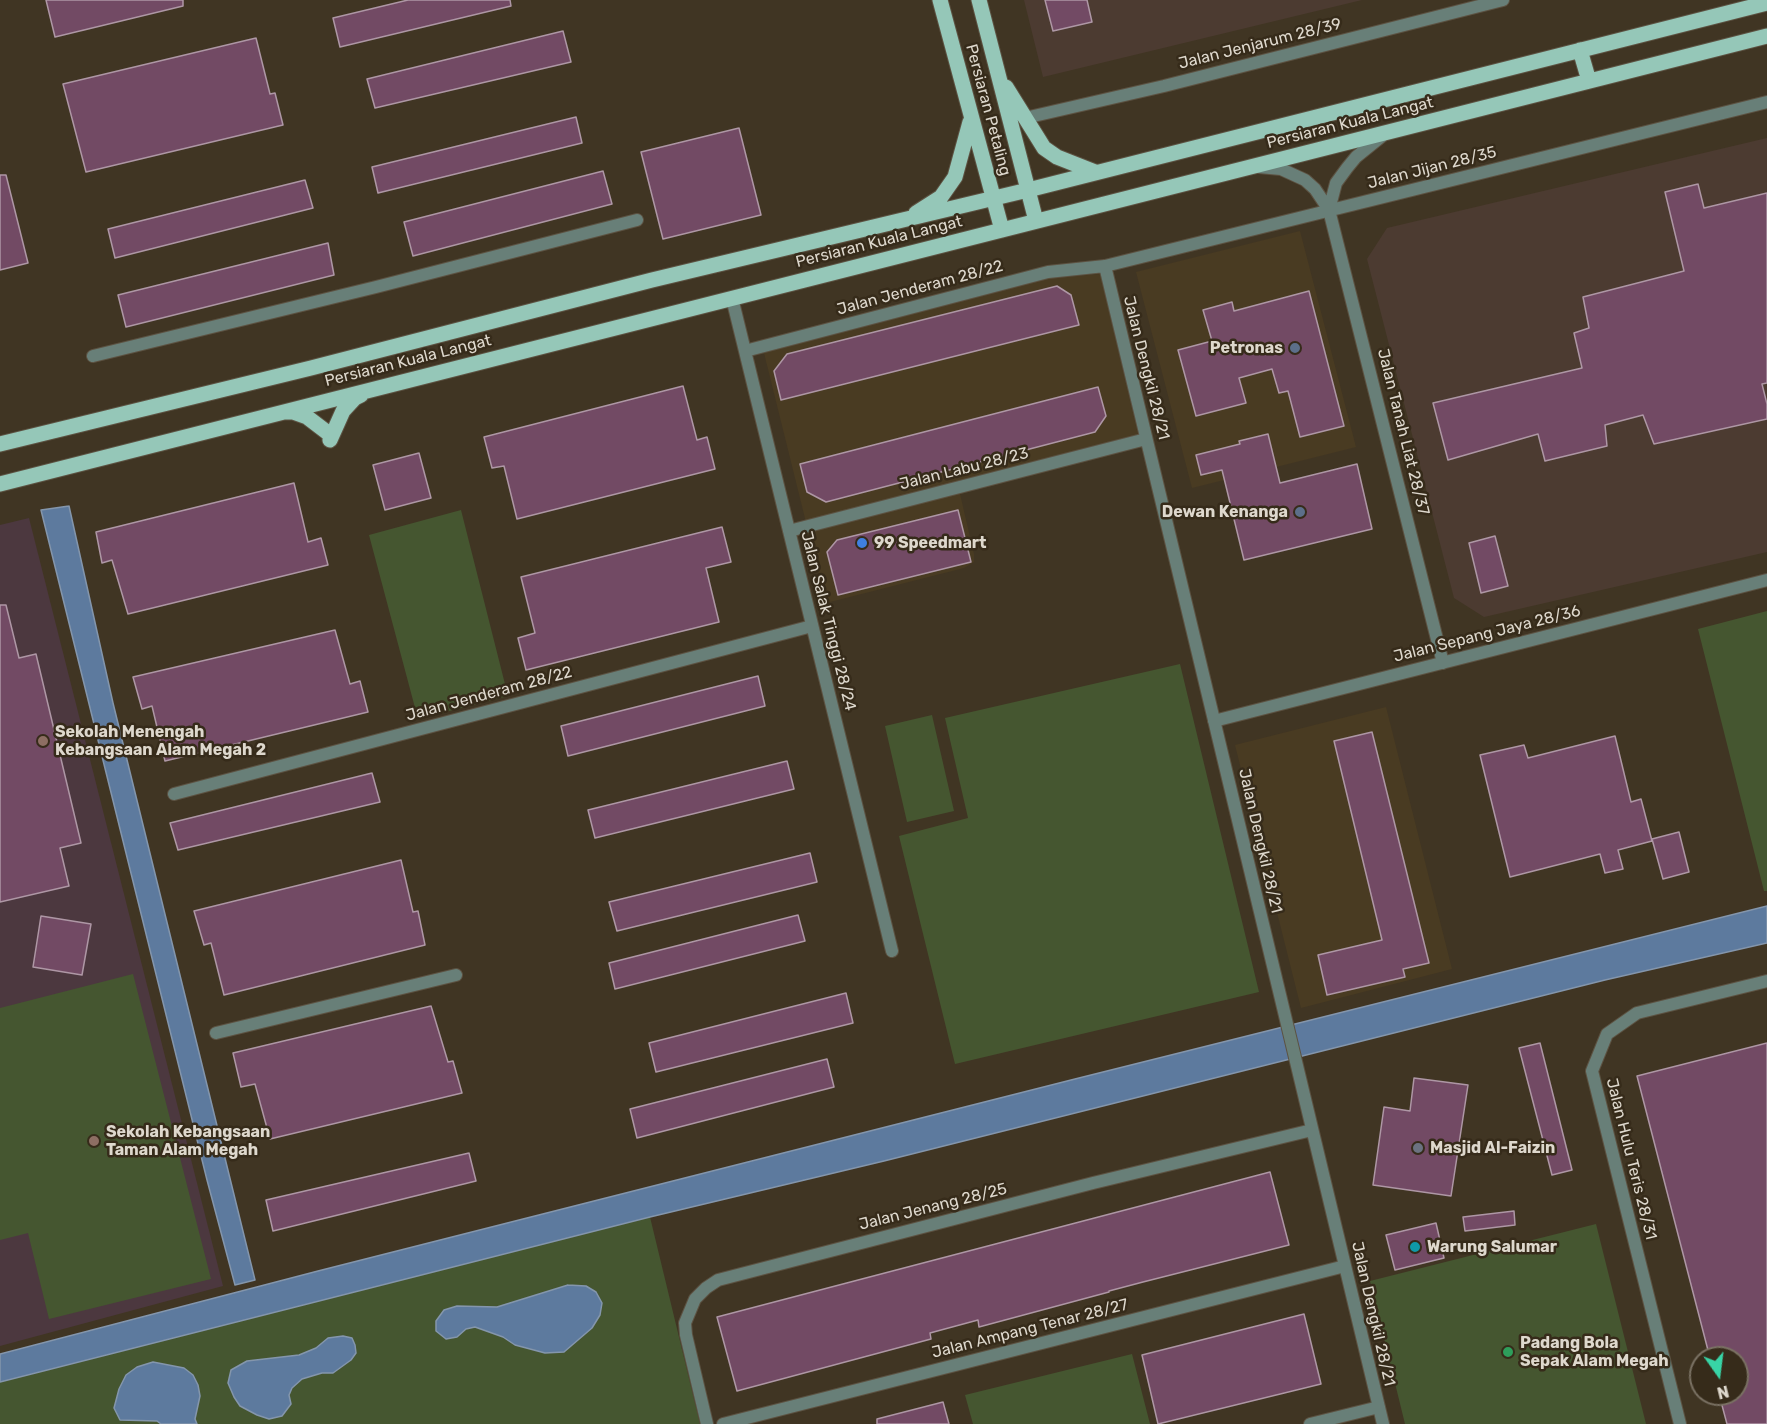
<!DOCTYPE html>
<html>
<head>
<meta charset="utf-8">
<style>
	body { margin:0 }
	#map { position:relative; width:1767px; height:1424px; overflow:hidden; background:#403523; font-family:Rubik,sans-serif }
	canvas { display:block }
	.north { position:absolute; left:1689px; top:1346px; width:60px; height:60px; box-sizing:border-box; background:#362b1a; border:2px solid #797062; border-radius:50%; rotate:166deg; font-size:16px; font-weight:700; line-height:24px; text-align:center; color:#ded8cd }
	.north::after { content:''; display:block; margin:auto; width:21px; height:27px; background:#38d4a6; clip-path:polygon(50% 0,100% 100%,50% 72%,0 100%) }
</style>
</head>
<body>
<div id="map">
<canvas width="1767" height="1424"></canvas>
<div class="north">N</div>
</div>
<script>
const c = document.querySelector('canvas').getContext('2d');
c.lineJoin = 'round';
function fill(path, color) {
  c.fillStyle = color;
  c.fill(path, 'evenodd');
}
function poly(rows) {
  const path = new Path2D();
  for (const r of rows) {
    path.moveTo(r[0], r[1]);
    for (let i = 2; i < r.length; i += 2) path.lineTo(r[i], r[i + 1]);
  }
  return path;
}
function stroke(path, color, width, dash) {
  c.strokeStyle = color;
  c.lineWidth = width;
  c.lineCap = dash ? 'butt' : 'round';
  c.setLineDash(dash || []);
  c.stroke(path);
}
function drawText(font, color, halo, rows, align = 'center') {
  c.font = font + ' Rubik,sans-serif';
  c.lineWidth = 5;
  c.setLineDash([]);
  c.textBaseline = 'middle';
  c.strokeStyle = halo;
  c.fillStyle = color;
  for (const [text, x, y, turn = 0] of rows) {
    c.save();
    c.translate(x, y);
    c.rotate((+turn || 0) * Math.PI / 180);
    c.textAlign = isNaN(turn) ? turn : align;
    if (halo) c.strokeText(text, 0, 0);
    c.fillText(text, 0, 0);
    c.restore();
  }
}
fill(poly([
	[1300,231,1356,447,1192,488,1136,272],
	[1100,274,1138,434,957,481,974,554,974,562,964,568,826,603,764,353,1051,278],
	[1386,707,1452,969,1301,1008,1235,745]
]), '#493b22');
fill(poly([
	[1024,0,1362,0,1043,77],
	[1767,138,1767,552,1484,617,1454,598,1367,259,1387,228]
]), '#4c3b31');
fill(poly([
	[29,518,223,1286,0,1346,0,525]
]), '#4c383f');
fill(poly([
	[461,510,508,696,418,719,369,535],
	[1767,611,1767,891,1764,891,1698,629],
	[1180,664,1259,992,955,1064,899,836,968,818,945,718],
	[932,715,954,811,907,822,885,726],
	[133,974,211,1279,49,1319,28,1233,0,1240,0,1008],
	[650,1217,700,1424,0,1424,0,1382],
	[1596,1224,1646,1424,1405,1424,1370,1281],
	[1132,1354,1150,1424,973,1424,965,1395]
]), '#455630');
const water = poly([
	[69,506,113,703,255,1280,235,1285,207,1180,41,510,69,506],
	[1767,906,1767,943,1605,980,884,1161,650,1217,0,1382,0,1354,318,1271,1075,1079,1767,906],
	[568,1285,586,1286,596,1292,602,1303,600,1315,592,1328,564,1352,545,1353,515,1345,503,1337,475,1327,466,1329,457,1337,446,1339,436,1331,436,1321,444,1310,457,1306,497,1307,568,1285],
	[343,1336,352,1338,355,1345,356,1353,351,1360,333,1373,322,1373,302,1379,292,1388,289,1395,291,1404,282,1416,269,1419,257,1415,240,1406,234,1397,228,1383,231,1370,247,1361,299,1355,316,1348,328,1338,343,1336],
	[153,1362,184,1368,193,1375,198,1385,200,1396,195,1419,197,1424,161,1424,157,1421,120,1420,114,1408,119,1389,126,1375,137,1367,153,1362]
]);
fill(water, '#5d7a9e');
stroke(water, '#8496ac', 1.5);
const building = poly([
	[46,0,183,0,183,6,55,37,46,0],
	[408,0,510,0,511,6,340,47,333,18,408,0],
	[1045,0,1087,0,1092,22,1053,31,1045,0],
	[563,31,571,62,375,108,367,79,563,31],
	[256,38,270,94,275,93,283,125,86,172,63,84,256,38],
	[576,117,582,143,378,193,372,167,576,117],
	[739,128,761,215,663,239,641,152,739,128],
	[603,171,612,204,413,256,404,222,603,171],
	[0,175,6,175,28,263,0,270,0,175],
	[305,180,313,208,115,258,108,229,305,180],
	[1698,184,1704,208,1767,193,1767,383,1762,384,1767,404,1767,419,1654,444,1643,415,1605,425,1607,446,1545,461,1538,434,1448,460,1433,403,1582,368,1574,333,1589,328,1583,297,1684,271,1665,192,1698,184],
	[328,243,334,275,126,327,118,295,328,243],
	[1057,286,1071,295,1079,325,781,400,774,371,787,354,1057,286],
	[1309,291,1344,426,1300,437,1288,391,1279,393,1272,369,1239,378,1246,403,1196,416,1178,350,1212,341,1203,310,1232,302,1234,311,1309,291],
	[683,386,697,440,707,437,715,469,517,519,504,466,492,468,484,437,683,386],
	[1098,387,1106,416,1095,432,826,502,807,492,800,464,1098,387],
	[1268,434,1280,483,1357,464,1372,529,1244,560,1222,470,1201,475,1196,455,1240,444,1239,441,1268,434],
	[419,453,431,498,385,510,373,465,419,453],
	[294,483,308,542,321,538,328,565,128,614,112,560,102,563,96,532,294,483],
	[958,510,971,562,838,595,827,552,837,540,958,510],
	[722,527,731,562,706,568,719,622,526,670,518,638,535,633,521,577,722,527],
	[1495,536,1508,586,1481,593,1469,543,1495,536],
	[0,605,6,605,19,658,36,654,81,843,60,848,69,886,0,902,0,605],
	[335,630,350,684,360,681,368,712,165,761,152,706,142,709,133,677,335,630],
	[758,676,765,706,568,756,561,726,758,676],
	[1372,732,1429,963,1403,969,1405,977,1327,995,1318,955,1382,940,1334,741,1372,732],
	[1615,736,1631,802,1641,799,1652,841,1618,850,1623,869,1605,873,1600,854,1510,877,1480,755,1524,745,1528,758,1615,736],
	[787,761,794,789,595,838,588,810,787,761],
	[372,773,380,802,178,850,170,823,372,773],
	[1679,832,1689,872,1663,879,1652,839,1679,832],
	[810,853,817,882,617,931,609,902,810,853],
	[401,860,413,912,418,911,425,945,224,995,211,943,204,945,194,911,401,860],
	[798,915,805,941,615,989,609,963,798,915],
	[41,916,91,924,82,975,33,967,41,916],
	[846,993,853,1023,656,1072,649,1043,846,993],
	[431,1006,448,1062,453,1061,462,1093,270,1139,255,1084,241,1087,233,1053,431,1006],
	[1540,1043,1572,1170,1552,1175,1519,1048,1540,1043],
	[1767,1043,1767,1424,1727,1424,1719,1394,1737,1394,1737,1358,1710,1358,1637,1076,1767,1043],
	[827,1059,834,1087,637,1138,630,1109,827,1059],
	[1414,1078,1468,1085,1451,1196,1373,1185,1384,1107,1410,1111,1414,1078],
	[469,1153,476,1181,273,1231,266,1200,469,1153],
	[1270,1172,1289,1245,1143,1282,1109,1291,1109,1292,979,1327,978,1320,930,1333,931,1339,737,1391,717,1317,1270,1172],
	[1514,1211,1515,1225,1465,1231,1463,1217,1514,1211],
	[1436,1223,1444,1258,1395,1270,1386,1235,1436,1223],
	[1304,1314,1321,1384,1158,1424,1142,1355,1304,1314],
	[943,1402,949,1424,877,1424,877,1419,943,1402]
]);
fill(building, '#724a64');
stroke(building, '#ae97a5', 1.5);
const street = poly([
	[1025,118,1164,86,1503,0],
	[1259,167,1281,169,1305,180,1315,189,1329,210,1443,663],
	[1329,210,1336,183,1347,168,1356,157,1382,136],
	[1105,266,1383,1424],
	[732,298,892,951],
	[745,351,1048,272,1105,266,1767,102],
	[93,356,376,287,637,220],
	[789,531,1146,439],
	[1214,721,1767,580],
	[174,794,812,626],
	[216,1033,456,975],
	[707,1424,686,1335,685,1323,695,1299,706,1288,718,1280,1093,1183,1312,1130],
	[723,1424,1345,1266],
	[1310,1424,1379,1407],
	[1680,1424,1592,1071,1607,1034,1637,1013,1767,981]
]);
const primary = poly([
	[940,0,1002,230],
	[979,0,1036,221],
	[1580,50,1589,81],
	[1006,87,1044,148,1057,157,1095,172],
	[916,213,941,197,955,177,970,122],
	[287,412,293,412,307,417,328,433],
	[330,440,343,411,355,398,361,395],
	[0,444,311,368,652,280,1028,190,1767,3],
	[0,484,1767,36]
]);
stroke(street, '#5c5242', 14);
stroke(primary, '#5c5242', 17);
stroke(street, '#687f78', 12);
stroke(primary, '#95c7b8', 15);
for (const [x, y, r, color] of [
	[1295,348,6,"#5c6f8a"],
	[1300,512,6,"#5c6f8a"],
	[862,543,6,"#3f7fe0"],
	[43,741,6,"#8d6e63"],
	[94,1141,6,"#8d6e63"],
	[1418,1148,6,"#6b7280"],
	[1415,1247,6,"#0f9aa8"],
	[1508,1352,6,"#2e9e5b"]
]) {
  const dot = new Path2D();
  dot.arc(x, y, r, 0, 2 * Math.PI);
  c.fillStyle = color;
  c.fill(dot);
  stroke(dot, '#362b1a', 2);
}
drawText('16px', '#ded8cd', '#362b1a', [
	["Jalan Jenjarum 28/39",1260,44,-14],
	["Persiaran Petaling",988,110,75],
	["Persiaran Kuala Langat",1350,123,-14],
	["Jalan Jijan 28/35",1432,168,-14],
	["Persiaran Kuala Langat",879,242,-14],
	["Jalan Jenderam 28/22",920,288,-15],
	["Persiaran Kuala Langat",408,361,-14],
	["Jalan Dengkil 28/21",1146,368,76],
	["Jalan Tanah Liat 28/37",1403,432,76],
	["Jalan Labu 28/23",964,469,-14],
	["Jalan Salak Tinggi 28/24",828,621,76],
	["Jalan Sepang Jaya 28/36",1487,634,-14],
	["Jalan Jenderam 28/22",489,694,-15],
	["Jalan Dengkil 28/21",1260,841,77],
	["Jalan Hulu Teris 28/31",1631,1159,76],
	["Jalan Jenang 28/25",933,1207,-14],
	["Jalan Dengkil 28/21",1373,1314,77],
	["Jalan Ampang Tenar 28/27",1030,1329,-14]
]);
drawText('bold 16px', '#ded8cd', '#362b1a', [
	["Petronas",1283,348,"right"],
	["Dewan Kenanga",1288,512,"right"],
	["99 Speedmart",874,543],
	["Sekolah Menengah",55,732],
	["Kebangsaan Alam Megah 2",55,750],
	["Sekolah Kebangsaan",106,1132],
	["Taman Alam Megah",106,1150],
	["Masjid Al-Faizin",1430,1148],
	["Warung Salumar",1427,1247],
	["Padang Bola",1520,1343],
	["Sepak Alam Megah",1520,1361]
], 'left');
</script>
</body>
</html>
